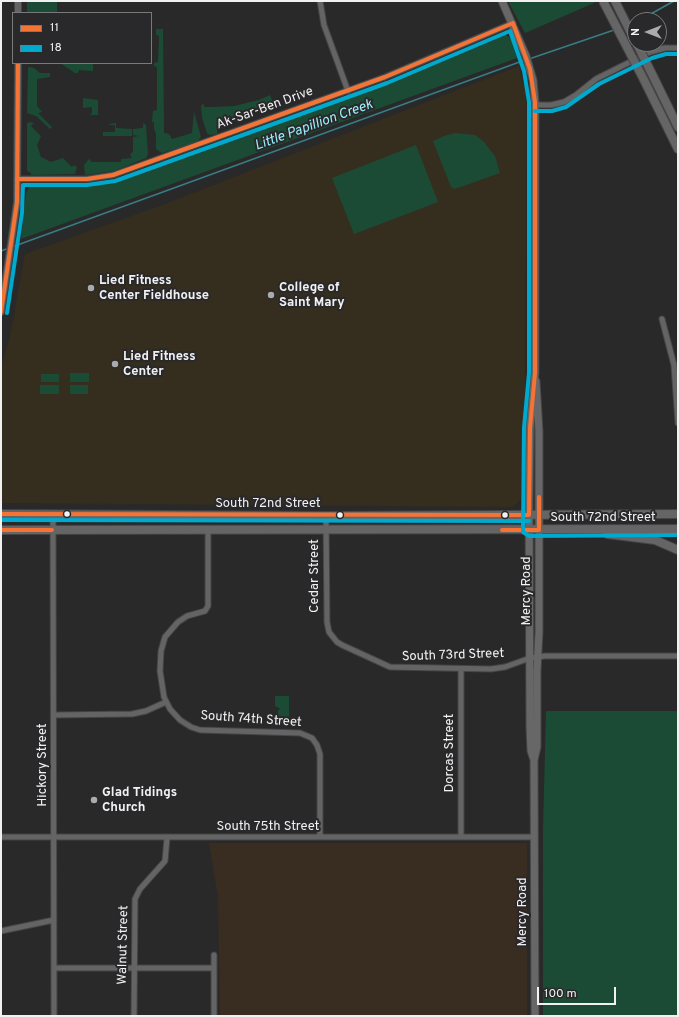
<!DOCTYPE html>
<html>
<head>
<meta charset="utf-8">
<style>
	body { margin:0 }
	#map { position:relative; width:679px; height:1017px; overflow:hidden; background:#292929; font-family:Overpass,sans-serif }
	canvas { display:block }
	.frame { position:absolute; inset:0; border:2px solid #f2f1f2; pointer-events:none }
	.legend { position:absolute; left:12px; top:12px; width:140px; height:52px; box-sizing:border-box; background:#29282a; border:1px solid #79787a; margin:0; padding:5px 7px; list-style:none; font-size:12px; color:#f2f1f2 }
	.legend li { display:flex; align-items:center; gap:8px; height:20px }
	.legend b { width:20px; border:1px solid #79787a }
	.north { position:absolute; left:627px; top:12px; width:40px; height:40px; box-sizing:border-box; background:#29282a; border:1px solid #79787a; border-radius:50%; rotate:270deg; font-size:11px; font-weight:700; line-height:16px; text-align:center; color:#f2f1f2 }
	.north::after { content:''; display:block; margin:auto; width:14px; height:18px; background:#acabac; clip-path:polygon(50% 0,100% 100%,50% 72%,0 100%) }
	.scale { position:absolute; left:537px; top:987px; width:79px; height:18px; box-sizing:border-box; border:2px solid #f2f1f2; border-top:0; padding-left:5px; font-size:12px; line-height:14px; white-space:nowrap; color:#f2f1f2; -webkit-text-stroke:3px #29282a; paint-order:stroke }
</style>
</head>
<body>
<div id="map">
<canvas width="679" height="1017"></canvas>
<div class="frame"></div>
<ul class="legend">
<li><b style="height:5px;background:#f57335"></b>11</li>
<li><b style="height:5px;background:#00a9ce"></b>18</li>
</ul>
<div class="north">N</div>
<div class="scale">100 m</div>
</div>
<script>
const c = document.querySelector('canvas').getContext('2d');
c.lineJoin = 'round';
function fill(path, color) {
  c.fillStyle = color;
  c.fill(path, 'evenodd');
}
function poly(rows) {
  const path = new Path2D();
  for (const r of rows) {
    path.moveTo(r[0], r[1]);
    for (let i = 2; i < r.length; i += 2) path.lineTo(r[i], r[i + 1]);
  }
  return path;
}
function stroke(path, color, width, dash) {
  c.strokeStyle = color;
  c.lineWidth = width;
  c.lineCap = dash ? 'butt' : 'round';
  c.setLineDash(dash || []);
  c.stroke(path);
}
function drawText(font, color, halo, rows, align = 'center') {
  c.font = font + ' Overpass,sans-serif';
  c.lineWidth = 4;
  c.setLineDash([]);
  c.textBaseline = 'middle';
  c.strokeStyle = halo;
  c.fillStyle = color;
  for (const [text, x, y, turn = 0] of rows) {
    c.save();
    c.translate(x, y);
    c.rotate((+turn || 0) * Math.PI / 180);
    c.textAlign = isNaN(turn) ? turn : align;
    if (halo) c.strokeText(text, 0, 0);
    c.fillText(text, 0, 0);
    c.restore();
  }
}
fill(poly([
	[519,66,522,81,526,88,525,393,521,499,516,504,512,507,1,503,1,368,10,336,25,254,165,204]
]), '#352e1f');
fill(poly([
	[209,843,527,843,527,1016,220,1016,218,897]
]), '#392c21');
fill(poly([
	[27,1,57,1,57,13,27,13],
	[510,1,595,1,594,3,525,33,509,3],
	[156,29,163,29,164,133,169,134,172,139,192,133,194,112,201,137,197,142,162,153,156,149,156,134,154,129,154,122,152,122,153,111,157,110,157,67,154,66,154,63,158,62,159,36,156,35],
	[504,33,511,39,517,58,21,239,26,193,31,184,96,184,110,181,410,75,492,41],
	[60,63,93,63,93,71,79,70,78,73,75,73],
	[28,67,34,68,40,73,50,73,50,77,37,79,37,106,42,112,38,113,52,127,50,129,36,116,27,113],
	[270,95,274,105,272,107,218,127,217,134,210,135,207,133,202,118,201,105,204,104,204,107,213,107,234,106,259,100],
	[83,98,98,100,98,115,90,115,92,113,92,107,83,108],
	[30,122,34,123,31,126,41,136,37,145,41,157,51,162,63,158,72,167,74,165,77,167,75,174,31,175,31,173,27,171,27,123],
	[116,123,116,128,132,129,132,136,103,136,103,132,115,132,115,125,109,125,109,124],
	[143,123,146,125,148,154,146,158,114,171,85,175,84,165,89,159,92,162,121,162,121,159,132,158,130,155,133,151,133,137,139,136,133,135,133,129,143,128],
	[455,133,475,135,483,141,495,156,500,173,455,189,451,187,433,141,444,136],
	[416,145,438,202,354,234,332,178],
	[70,373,89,373,89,382,70,382],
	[41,374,59,374,59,382,41,382],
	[40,385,59,385,59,394,40,394],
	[70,385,88,385,88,394,70,394],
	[275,696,289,696,289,718,278,718,278,710,281,709,275,706],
	[546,711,678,711,678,1016,543,1016,543,830]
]), '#1c4b35');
stroke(poly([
	[640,20,674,1],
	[629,25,635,22],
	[529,59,614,30],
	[12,247,525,60],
	[1,251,9,248]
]), '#387d86', 1.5);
const minor = poly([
	[320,1,324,25,348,91],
	[535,105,551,105,564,102,576,95,596,79,650,52,665,48,678,48],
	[17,179,87,179,113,175,385,77,513,23],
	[662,319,674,365,678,423],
	[53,515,54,1016],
	[326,516,327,622,329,632,337,642,342,645,390,667,491,669,505,667,530,658,545,656,678,656],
	[208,529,208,606,205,611,187,616,178,622,165,637,161,651,160,671,164,697,170,709,180,720,191,727,200,730,300,733,312,738,317,745,320,754,320,837],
	[461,669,461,837],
	[54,715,132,714,146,711,166,702],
	[1,837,535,837],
	[1,931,54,920],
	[214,955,214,1016],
	[54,968,214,968],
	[134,1016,135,899,140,889,165,861,167,838]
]);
const tertiary = poly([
	[18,13,18,1],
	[1,312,17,202,18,63]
]);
const secondary = poly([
	[502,1,526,56,533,80,535,102,535,373,530,428,529,502,530,727,531,751,534,760,535,1016],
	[534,760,537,747,537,671,539,632,539,431,536,381]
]);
const primary = poly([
	[615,1,635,41],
	[653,76,678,127],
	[644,80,678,149],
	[1,514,326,516,678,514],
	[1,530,678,529],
	[607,534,655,540,678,550]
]);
stroke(minor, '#454545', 7);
stroke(tertiary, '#454545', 8);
stroke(secondary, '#454545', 9);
stroke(primary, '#454545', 10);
stroke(minor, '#646464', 5);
stroke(tertiary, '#646464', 6);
stroke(secondary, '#676767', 7);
stroke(primary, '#656565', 8);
const primaryBridge = poly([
	[603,1,644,80],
	[637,44,653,76]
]);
stroke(primaryBridge, '#454545', 10, []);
stroke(primaryBridge, '#656565', 8);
stroke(poly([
	[1,312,17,202,18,63],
	[1,514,529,515,530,428,535,373,535,102,530,69,513,23,385,77,113,175,87,179,17,179],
	[1,530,52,530],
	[502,530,539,530,539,497]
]), '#f57335', 4);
stroke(poly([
	[535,111,552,111,566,107,599,84,652,58,666,54,678,54],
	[7,313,22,213,23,185,87,185,115,181,387,83,510,31,524,71,529,102,529,373,524,428,523,532,529,536,678,535],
	[1,520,529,521]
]), '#00a9ce', 4);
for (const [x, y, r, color] of [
	[91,288,4,"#acabac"],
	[271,295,4,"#acabac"],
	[115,364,4,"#acabac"],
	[67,514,3.5,"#f2f1f2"],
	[340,515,3.5,"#f2f1f2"],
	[505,515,3.5,"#f2f1f2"],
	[94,800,4,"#acabac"]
]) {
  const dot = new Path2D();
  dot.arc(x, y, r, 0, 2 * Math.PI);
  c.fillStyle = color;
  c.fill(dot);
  stroke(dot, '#29282a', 1.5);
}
drawText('13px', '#f2f1f2', '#29282a', [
	["Ak-Sar-Ben Drive",265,109,-20],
	["South 72nd Street",268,504],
	["South 72nd Street",603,518],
	["Cedar Street",315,576,-90],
	["Mercy Road",527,591,-90],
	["South 73rd Street",453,656,-2],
	["South 74th Street",251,720,4],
	["Dorcas Street",450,753,-90],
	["Hickory Street",43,765,-90],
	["South 75th Street",268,827],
	["Mercy Road",523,912,-90],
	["Walnut Street",124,945,-89]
]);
drawText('bold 13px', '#f2f1f2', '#29282a', [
	["Lied Fitness",99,281],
	["Center Fieldhouse",99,296],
	["College of",279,288],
	["Saint Mary",279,303],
	["Lied Fitness",123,357],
	["Center",123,372],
	["Glad Tidings",102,793],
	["Church",102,808]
], 'left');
drawText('italic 14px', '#9bf0fc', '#29282a', [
	["Little Papillion Creek",314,126,-20]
]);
</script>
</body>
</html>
